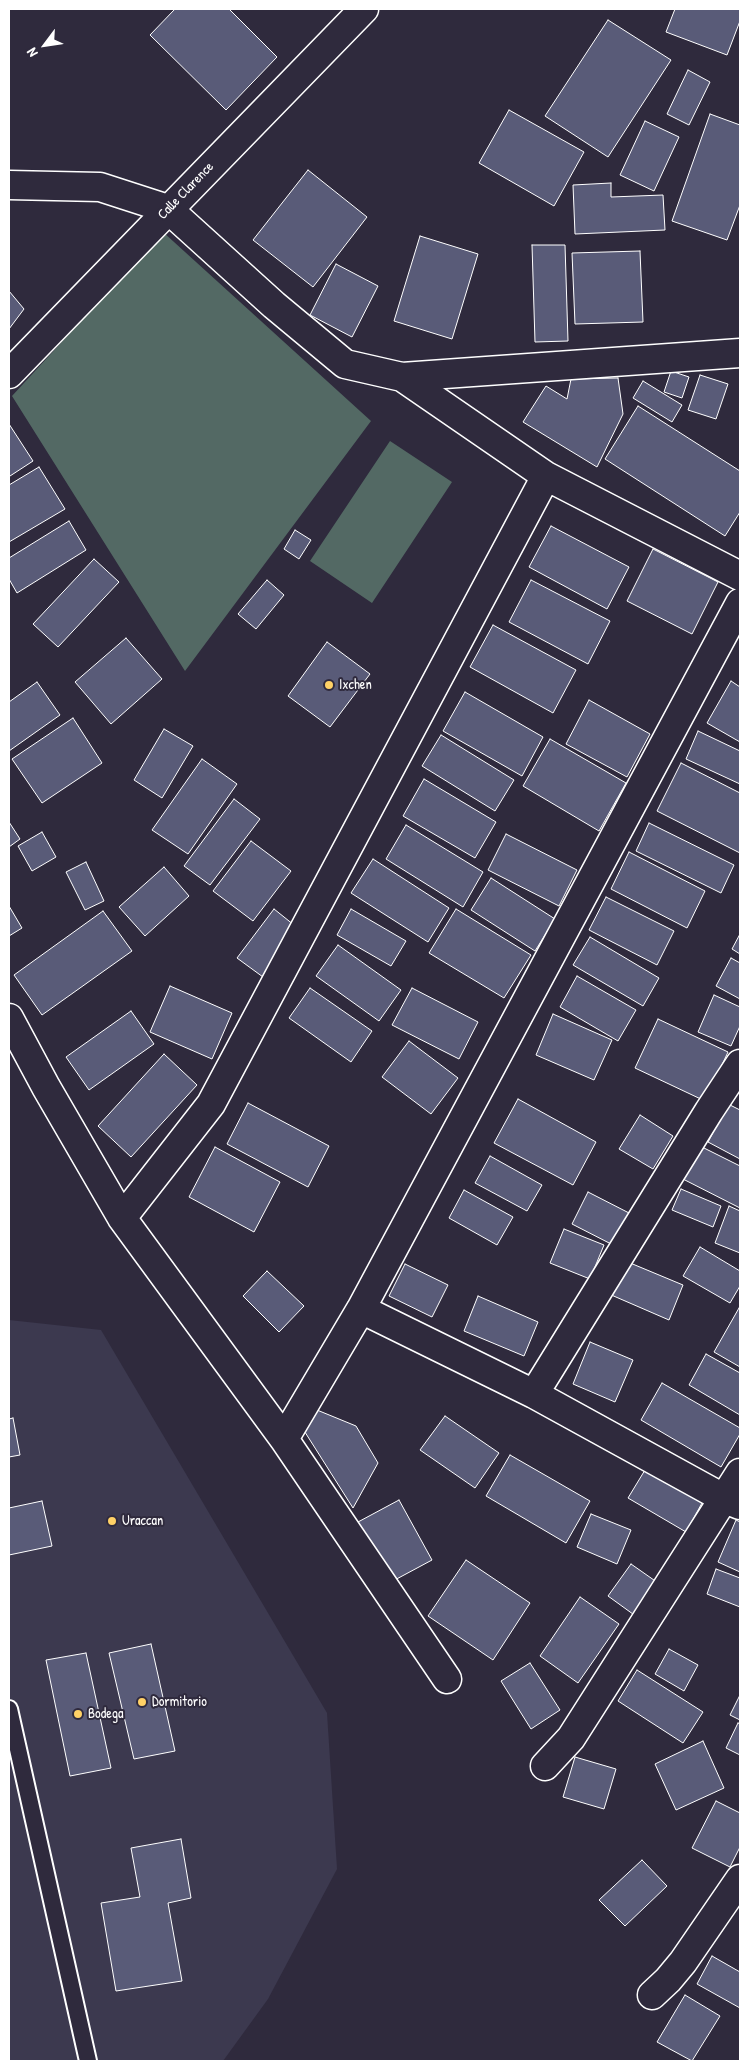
<!DOCTYPE html>
<html>
<head>
<meta charset="utf-8">
<style>
	body { margin:0 }
	#map { position:relative; width:749px; height:2070px; overflow:hidden; background:#2f2a3d; font-family:"Patrick Hand",sans-serif }
	canvas { display:block }
	.frame { position:absolute; inset:0; border:10px solid #fff; pointer-events:none }
	.north { position:absolute; left:20px; top:20px; width:50px; height:50px; -webkit-text-stroke:4px #2f2a3d; paint-order:stroke; rotate:239deg; font-size:14px; font-weight:700; line-height:20px; text-align:center; color:#fff }
	.north::after { content:''; display:block; margin:auto; width:18px; height:22px; background:#fff; clip-path:polygon(50% 0,100% 100%,50% 72%,0 100%) }
</style>
</head>
<body>
<div id="map">
<canvas width="749" height="2070"></canvas>
<div class="frame"></div>
<div class="north">N</div>
</div>
<script>
const c = document.querySelector('canvas').getContext('2d');
c.lineJoin = 'round';
function fill(path, color) {
  c.fillStyle = color;
  c.fill(path, 'evenodd');
}
function poly(rows) {
  const path = new Path2D();
  for (const r of rows) {
    path.moveTo(r[0], r[1]);
    for (let i = 2; i < r.length; i += 2) path.lineTo(r[i], r[i + 1]);
  }
  return path;
}
function stroke(path, color, width, dash) {
  c.strokeStyle = color;
  c.lineWidth = width;
  c.lineCap = dash ? 'butt' : 'round';
  c.setLineDash(dash || []);
  c.stroke(path);
}
function drawText(font, color, halo, rows, align = 'center') {
  c.font = font + ' "Patrick Hand",sans-serif';
  c.lineWidth = 4;
  c.setLineDash([]);
  c.textBaseline = 'middle';
  c.strokeStyle = halo;
  c.fillStyle = color;
  for (const [text, x, y, turn = 0] of rows) {
    c.save();
    c.translate(x, y);
    c.rotate((+turn || 0) * Math.PI / 180);
    c.textAlign = isNaN(turn) ? turn : align;
    if (halo) c.strokeText(text, 0, 0);
    c.fillText(text, 0, 0);
    c.restore();
  }
}
fill(poly([
	[9,1320,101,1330,327,1713,337,1869,268,1999,223,2061,9,2061]
]), '#3c394f');
fill(poly([
	[163,232,371,421,185,671,12,396],
	[390,441,452,482,372,603,310,561]
]), '#536964');
const building = poly([
	[175,9,229,9,277,57,226,110,150,35,175,9],
	[675,9,740,9,740,21,727,55,666,32,675,9],
	[608,20,671,60,608,157,545,116,608,20],
	[688,70,710,82,689,125,667,114,688,70],
	[509,110,584,152,554,206,479,163,509,110],
	[710,114,740,125,740,205,727,240,672,221,710,114],
	[645,121,679,137,654,191,620,175,645,121],
	[308,170,367,217,313,287,253,240,308,170],
	[611,183,611,197,663,195,665,230,575,234,573,185,611,183],
	[420,236,478,254,452,339,394,321,420,236],
	[532,245,565,245,568,341,535,342,532,245],
	[640,251,643,322,575,324,572,253,640,251],
	[336,264,378,286,352,337,310,315,336,264],
	[9,291,24,309,9,329,9,291],
	[671,371,689,377,682,398,664,392,671,371],
	[700,375,728,384,716,419,688,410,700,375],
	[618,378,623,414,597,467,523,422,546,386,567,399,571,379,618,378],
	[643,381,682,405,672,422,633,398,643,381],
	[638,406,740,471,740,512,725,536,605,459,638,406],
	[9,424,33,461,10,476,9,475,9,424],
	[39,467,65,509,9,542,9,485,39,467],
	[69,521,86,550,17,593,9,579,9,558,69,521],
	[551,526,629,567,607,609,529,567,551,526],
	[295,530,311,540,299,559,284,549,295,530],
	[653,549,718,582,692,634,627,601,653,549],
	[94,559,119,582,58,647,33,624,94,559],
	[267,580,284,595,256,629,238,614,267,580],
	[531,580,610,621,588,664,509,622,531,580],
	[493,625,576,670,553,713,470,667,493,625],
	[126,638,162,679,111,724,75,682,126,638],
	[327,642,370,674,330,727,288,696,327,642],
	[731,681,740,687,740,742,707,723,731,681],
	[37,682,60,715,9,751,9,702,37,682],
	[465,692,543,737,522,776,443,731,465,692],
	[589,700,650,734,627,777,566,744,589,700],
	[73,718,102,763,42,803,12,759,73,718],
	[164,729,193,746,162,798,134,780,164,729],
	[698,731,740,751,740,784,686,759,698,731],
	[441,735,514,780,495,811,422,766,441,735],
	[550,739,626,783,599,831,523,786,550,739],
	[202,759,237,784,188,854,152,830,202,759],
	[681,763,740,793,740,853,657,811,681,763],
	[424,779,496,822,475,858,403,816,424,779],
	[234,799,260,819,210,885,184,866,234,799],
	[9,822,20,839,9,847,9,822],
	[649,823,734,865,721,893,636,851,649,823],
	[406,825,483,872,463,907,386,859,406,825],
	[42,832,56,857,32,871,18,846,42,832],
	[506,834,577,870,559,906,488,870,506,834],
	[251,841,291,871,253,921,213,891,251,841],
	[629,852,705,891,687,928,611,889,629,852],
	[373,859,449,908,428,942,351,893,373,859],
	[86,862,104,901,85,910,66,872,86,862],
	[164,867,189,896,145,936,119,907,164,867],
	[491,878,555,919,535,951,471,910,491,878],
	[606,897,674,931,657,965,589,930,606,897],
	[9,906,22,928,9,936,9,906],
	[274,909,299,929,263,977,237,958,274,909],
	[351,909,406,941,391,966,337,935,351,909],
	[456,909,531,955,504,998,429,953,456,909],
	[103,911,132,951,42,1015,14,975,103,911],
	[740,934,740,954,732,949,740,934],
	[590,937,659,978,643,1006,573,965,590,937],
	[338,945,401,990,379,1021,316,976,338,945],
	[731,958,740,963,740,999,716,986,731,958],
	[577,976,636,1010,618,1041,560,1007,577,976],
	[170,986,232,1013,212,1059,150,1032,170,986],
	[310,988,372,1031,351,1062,289,1018,310,988],
	[412,988,478,1022,459,1059,392,1025,412,988],
	[714,995,740,1007,740,1026,731,1046,698,1032,714,995],
	[131,1011,154,1044,89,1090,66,1057,131,1011],
	[553,1014,612,1040,594,1080,536,1055,553,1014],
	[658,1019,728,1052,705,1101,635,1068,658,1019],
	[409,1041,458,1078,431,1114,382,1077,409,1041],
	[164,1054,197,1085,131,1157,98,1126,164,1054],
	[518,1099,596,1142,573,1185,494,1143,518,1099],
	[248,1103,329,1146,308,1187,227,1144,248,1103],
	[728,1104,740,1110,740,1159,708,1142,728,1104],
	[640,1115,673,1136,653,1169,619,1149,640,1115],
	[696,1144,740,1166,740,1208,679,1177,696,1144],
	[215,1147,280,1182,254,1232,189,1197,215,1147],
	[490,1156,542,1185,527,1211,475,1183,490,1156],
	[681,1189,721,1206,713,1227,672,1210,681,1189],
	[464,1190,513,1217,497,1245,449,1218,464,1190],
	[588,1192,631,1214,615,1246,572,1224,588,1192],
	[729,1206,740,1211,740,1253,715,1243,729,1206],
	[564,1229,604,1245,590,1279,550,1263,564,1229],
	[700,1247,740,1271,740,1286,730,1303,683,1276,700,1247],
	[623,1260,683,1285,669,1320,609,1294,623,1260],
	[405,1264,448,1285,432,1317,389,1296,405,1264],
	[267,1271,304,1306,279,1332,243,1296,267,1271],
	[478,1296,538,1322,524,1356,464,1331,478,1296],
	[739,1308,740,1308,740,1367,714,1352,739,1308],
	[590,1342,633,1360,615,1402,573,1384,590,1342],
	[706,1354,740,1373,740,1415,689,1385,706,1354],
	[662,1383,740,1428,740,1434,721,1467,641,1420,662,1383],
	[317,1410,356,1426,378,1463,353,1508,303,1429,317,1410],
	[445,1416,499,1453,475,1488,420,1450,445,1416],
	[13,1418,20,1455,9,1457,9,1419,13,1418],
	[510,1455,590,1501,566,1543,486,1496,510,1455],
	[645,1470,702,1503,686,1532,628,1498,645,1470],
	[399,1500,432,1560,391,1582,358,1522,399,1500],
	[42,1501,52,1546,9,1555,9,1508,42,1501],
	[591,1514,631,1530,617,1564,577,1547,591,1514],
	[736,1520,740,1522,740,1572,718,1562,736,1520],
	[466,1560,530,1603,493,1660,428,1616,466,1560],
	[631,1564,661,1585,637,1617,608,1596,631,1564],
	[716,1569,740,1578,740,1607,707,1594,716,1569],
	[580,1597,619,1624,578,1683,540,1656,580,1597],
	[151,1644,175,1751,134,1759,109,1653,151,1644],
	[669,1649,698,1665,684,1691,655,1674,669,1649],
	[86,1653,111,1768,70,1776,46,1660,86,1653],
	[530,1663,560,1710,531,1729,501,1681,530,1663],
	[637,1670,703,1712,683,1743,618,1701,637,1670],
	[740,1695,740,1720,730,1715,740,1695],
	[738,1723,740,1724,740,1755,726,1748,738,1723],
	[703,1741,724,1788,676,1810,655,1764,703,1741],
	[575,1757,616,1769,604,1809,563,1797,575,1757],
	[716,1801,740,1813,740,1847,730,1867,692,1848,716,1801],
	[181,1839,191,1898,168,1903,182,1981,116,1991,101,1903,140,1897,131,1848,181,1839],
	[642,1860,667,1886,625,1926,599,1900,642,1860],
	[712,1956,740,1972,740,2008,697,1984,712,1956],
	[685,1995,720,2016,692,2061,657,2042,685,1995]
]);
fill(building, '#595b78');
stroke(building, '#fff', 1);
const lane = poly([
	[9,1709,88,2061]
]);
const street = poly([
	[9,185,100,187,168,209,274,305,345,364,402,377,740,353],
	[9,374,364,9],
	[402,377,546,476,740,576],
	[9,1018,46,1087,122,1218,284,1439,447,1679],
	[122,1218,211,1104,546,476],
	[361,1309,534,1394,725,1499,740,1505],
	[534,1394,709,1111,740,1064],
	[284,1439,361,1309,740,603],
	[545,1766,571,1738,740,1473],
	[652,1995,668,1980,683,1962,740,1879]
]);
stroke(lane, '#fff', 20);
stroke(street, '#fff', 31);
stroke(lane, '#2f2a3d', 16);
stroke(street, '#2f2a3d', 28);
for (const [x, y, r, color] of [
	[329,685,5,"#ffd166"],
	[112,1521,5,"#ffd166"],
	[142,1702,5,"#ffd166"],
	[78,1714,5,"#ffd166"]
]) {
  const dot = new Path2D();
  dot.arc(x, y, r, 0, 2 * Math.PI);
  c.fillStyle = color;
  c.fill(dot);
  stroke(dot, '#2f2a3d', 2);
}
drawText('14px', '#fff', '#2f2a3d', [
	["Calle Clarence",186,191,-46]
]);
drawText('14px', '#fff', '#2f2a3d', [
	["Ixchen",339,685],
	["Uraccan",122,1521],
	["Dormitorio",152,1702],
	["Bodega",88,1714]
], 'left');
</script>
</body>
</html>
